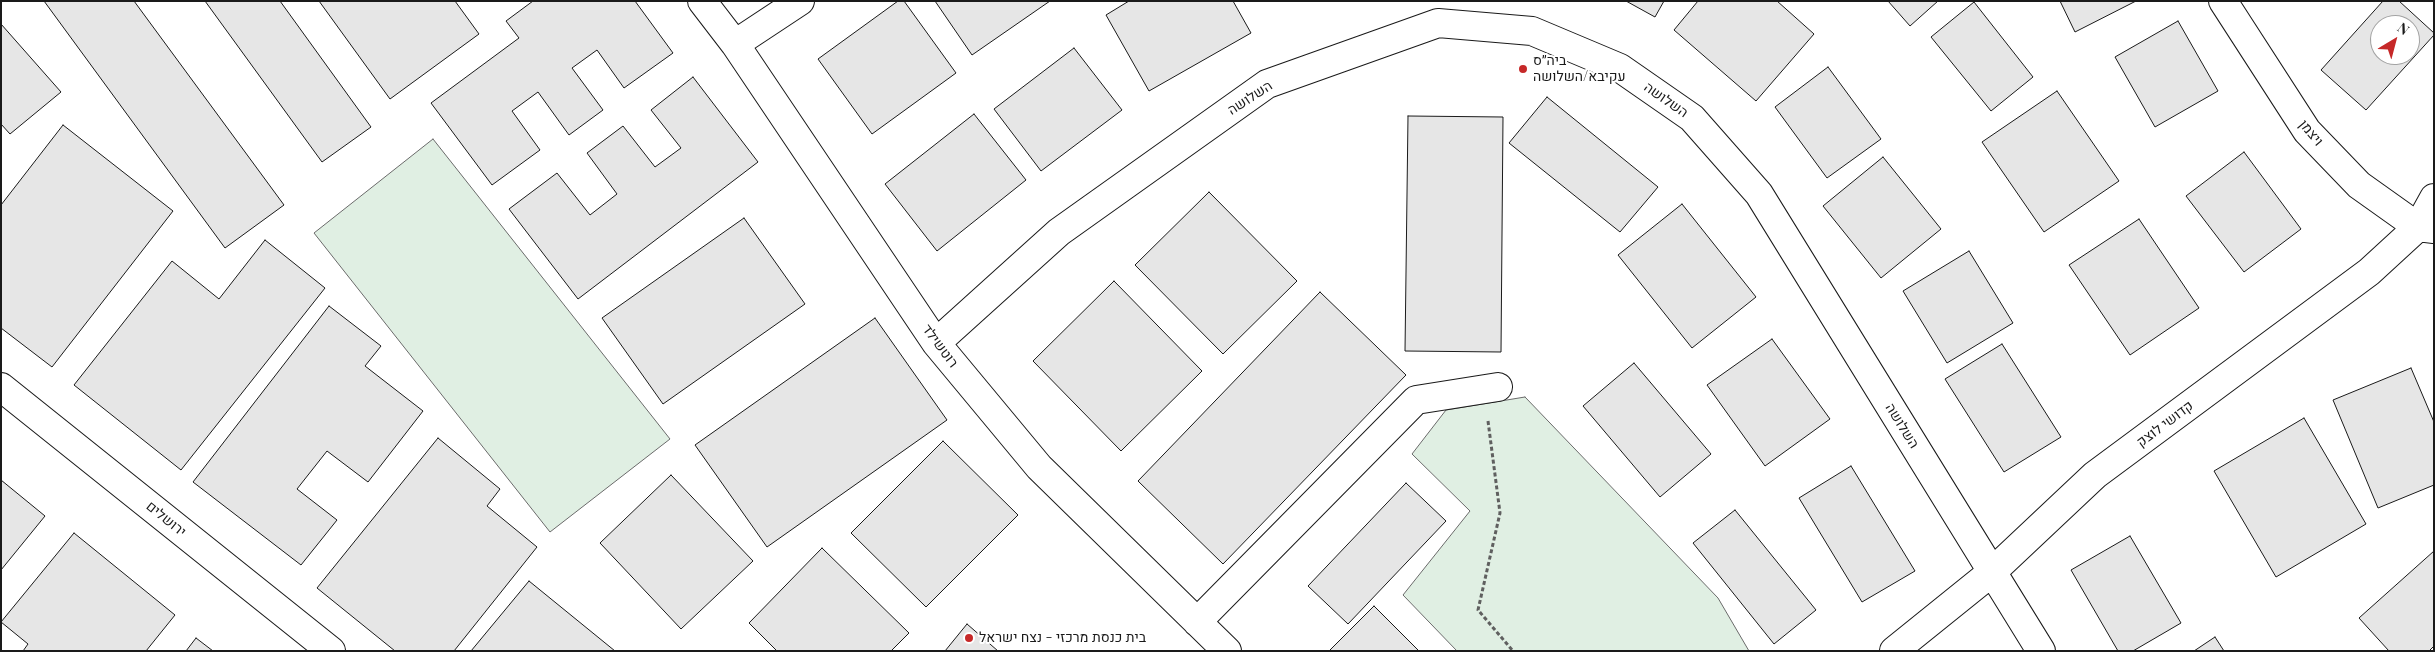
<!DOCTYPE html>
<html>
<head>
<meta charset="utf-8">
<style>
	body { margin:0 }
	#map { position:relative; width:2435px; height:652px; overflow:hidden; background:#fff; font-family:"Playfair Display",serif }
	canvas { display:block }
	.frame { position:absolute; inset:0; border:2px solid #1a1a1a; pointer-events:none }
	.north { position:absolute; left:2370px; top:15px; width:50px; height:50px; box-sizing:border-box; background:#fff; border:1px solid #a3a3a3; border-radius:50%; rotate:37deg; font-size:14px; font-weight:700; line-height:20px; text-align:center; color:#1a1a1a }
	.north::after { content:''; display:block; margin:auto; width:18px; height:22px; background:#c62828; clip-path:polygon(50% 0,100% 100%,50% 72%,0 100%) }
</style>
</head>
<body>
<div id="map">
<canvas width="2435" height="652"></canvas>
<div class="frame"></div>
<div class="north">N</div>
</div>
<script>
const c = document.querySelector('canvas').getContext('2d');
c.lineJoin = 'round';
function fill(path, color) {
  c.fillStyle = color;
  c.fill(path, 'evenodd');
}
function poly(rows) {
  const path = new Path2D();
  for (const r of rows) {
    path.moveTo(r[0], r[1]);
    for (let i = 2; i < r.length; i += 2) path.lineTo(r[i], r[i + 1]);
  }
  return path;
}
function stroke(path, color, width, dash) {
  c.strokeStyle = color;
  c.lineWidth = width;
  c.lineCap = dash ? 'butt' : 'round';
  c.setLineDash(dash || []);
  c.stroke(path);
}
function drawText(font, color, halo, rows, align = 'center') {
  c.font = font + ' "Playfair Display",Heebo,serif';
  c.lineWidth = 4;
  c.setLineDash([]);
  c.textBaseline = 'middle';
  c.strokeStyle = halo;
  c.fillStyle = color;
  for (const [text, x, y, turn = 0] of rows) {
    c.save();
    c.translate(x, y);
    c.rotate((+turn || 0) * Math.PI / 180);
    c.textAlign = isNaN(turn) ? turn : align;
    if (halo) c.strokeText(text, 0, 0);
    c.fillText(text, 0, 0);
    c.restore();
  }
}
const green = poly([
	[433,139,670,439,550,532,314,233,433,139],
	[1525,397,1718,598,1749,651,1457,651,1403,595,1470,511,1412,454,1446,410,1525,397]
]);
fill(green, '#e0efe3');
stroke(green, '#6a6a6a', 1);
const building = poly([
	[44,1,134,1,284,205,225,248,44,1],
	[205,1,280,1,371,127,322,162,205,1],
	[319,1,455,1,479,34,390,99,319,1],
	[533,1,635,1,673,53,624,88,597,50,572,68,603,110,569,135,538,92,512,111,540,150,492,185,431,103,519,38,506,21,533,1],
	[898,1,904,1,956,73,872,134,818,59,898,1],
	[935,1,1050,1,972,55,935,1],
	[1129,1,1233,1,1251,33,1149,91,1106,15,1129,1],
	[1626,1,1664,1,1655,17,1626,1],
	[1698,1,1777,1,1814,34,1756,101,1674,30,1698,1],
	[1888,1,1938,1,1910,26,1888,1],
	[2060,1,2136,1,2075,32,2060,1],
	[2383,1,2399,1,2434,33,2434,35,2366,110,2321,70,2383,1],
	[2380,25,2410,25,2410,55,2380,55,2380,25],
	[1974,2,2033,77,1991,111,1931,37,1974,2],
	[2178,21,2218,91,2155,127,2115,57,2178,21],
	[1,24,61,92,10,134,1,124,1,24],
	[1074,48,1122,110,1041,171,994,109,1074,48],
	[1828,67,1881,139,1827,178,1775,107,1828,67],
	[693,77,758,162,578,299,509,209,557,173,590,215,617,194,587,153,623,126,655,167,681,148,651,110,693,77],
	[2057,91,2119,181,2044,232,1982,142,2057,91],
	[1547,97,1658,187,1620,232,1509,143,1547,97],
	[974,114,1026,180,937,251,885,184,974,114],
	[1408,116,1503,117,1501,352,1405,351,1408,116],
	[63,125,173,211,52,367,1,328,1,205,63,125],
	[2244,152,2301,229,2244,272,2186,196,2244,152],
	[1883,157,1941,229,1881,278,1823,206,1883,157],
	[1209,192,1297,281,1223,354,1135,265,1209,192],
	[1682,204,1756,297,1692,348,1618,255,1682,204],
	[744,218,805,304,663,404,602,318,744,218],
	[2139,219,2199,308,2130,355,2069,265,2139,219],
	[265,240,325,288,181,470,74,385,172,261,219,299,265,240],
	[1969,251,2013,323,1947,363,1903,291,1969,251],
	[1114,281,1202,371,1121,451,1033,361,1114,281],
	[1320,292,1406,375,1223,564,1138,481,1320,292],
	[329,306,381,346,365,366,423,411,368,482,327,451,297,489,337,520,301,565,193,482,329,306],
	[875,318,947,420,767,547,695,445,875,318],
	[1772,339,1830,419,1765,466,1707,385,1772,339],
	[2002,344,2061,437,2004,472,1945,379,2002,344],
	[1634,363,1711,454,1660,497,1583,406,1634,363],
	[2411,368,2434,422,2434,485,2378,508,2333,400,2411,368],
	[2304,418,2366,524,2276,577,2214,471,2304,418],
	[438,438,500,489,487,506,537,547,454,651,395,651,317,588,438,438],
	[943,441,1018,515,926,607,851,533,943,441],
	[1851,466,1915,571,1862,602,1799,498,1851,466],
	[671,475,753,561,681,629,600,543,671,475],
	[1,480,45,516,1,570,1,480],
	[1406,483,1446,521,1348,624,1308,586,1406,483],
	[1735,510,1816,610,1774,644,1693,543,1735,510],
	[74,533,175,615,146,651,23,651,28,644,1,622,74,533],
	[2130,536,2181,623,2133,651,2118,651,2071,570,2130,536],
	[822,548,909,633,891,651,777,651,749,623,822,548],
	[2434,551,2434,646,2429,651,2389,651,2359,618,2434,551],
	[529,581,615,651,471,651,529,581],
	[1374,606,1419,651,1329,651,1374,606],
	[967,624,998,651,945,651,967,624],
	[2215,637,2224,651,2194,651,2215,637],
	[196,638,213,651,186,651,196,638]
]);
fill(building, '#e6e6e6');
stroke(building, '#1a1a1a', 1);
const minor = poly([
	[702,1,735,44,936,343,1039,467,1227,651],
	[2223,1,2307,131,2359,185,2418,227,2434,229],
	[735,44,800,1],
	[936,343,1059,232,1267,84,1438,23,1532,31,1620,68,1692,118,1759,194,2041,651],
	[1197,622,1416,400,1498,387],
	[1894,651,1992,572,2095,475,2369,272,2418,227,2434,198]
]);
const tertiary = poly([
	[1,387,331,651]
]);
stroke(minor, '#1a1a1a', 30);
stroke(tertiary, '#1a1a1a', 30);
stroke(poly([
	[1488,421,1500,513,1478,610,1513,651]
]), '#5f5f5f', 3, [4, 2.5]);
stroke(minor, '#fff', 28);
stroke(tertiary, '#fff', 28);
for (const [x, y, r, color] of [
	[1523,69,5,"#c62828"],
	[969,638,5,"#c62828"]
]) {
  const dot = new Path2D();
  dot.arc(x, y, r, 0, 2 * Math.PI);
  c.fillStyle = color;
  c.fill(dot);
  stroke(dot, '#fff', 2);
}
drawText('14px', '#1a1a1a', '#fff', [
	["ביה״ס",1533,61],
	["עקיבא/השלושה",1533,77],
	["בית כנסת מרכזי - נצח ישראל",979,638]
], 'left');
drawText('14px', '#1a1a1a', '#fff', [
	["השלושה",1250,98,-33],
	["השלושה",1666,100,35],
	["ויצמן",2311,133,50],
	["רוטשילד",940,346,53],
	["קדושי לוצק",2165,424,-37],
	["השלושה",1902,426,58],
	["ירושלים",166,519,39]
]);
</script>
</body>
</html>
